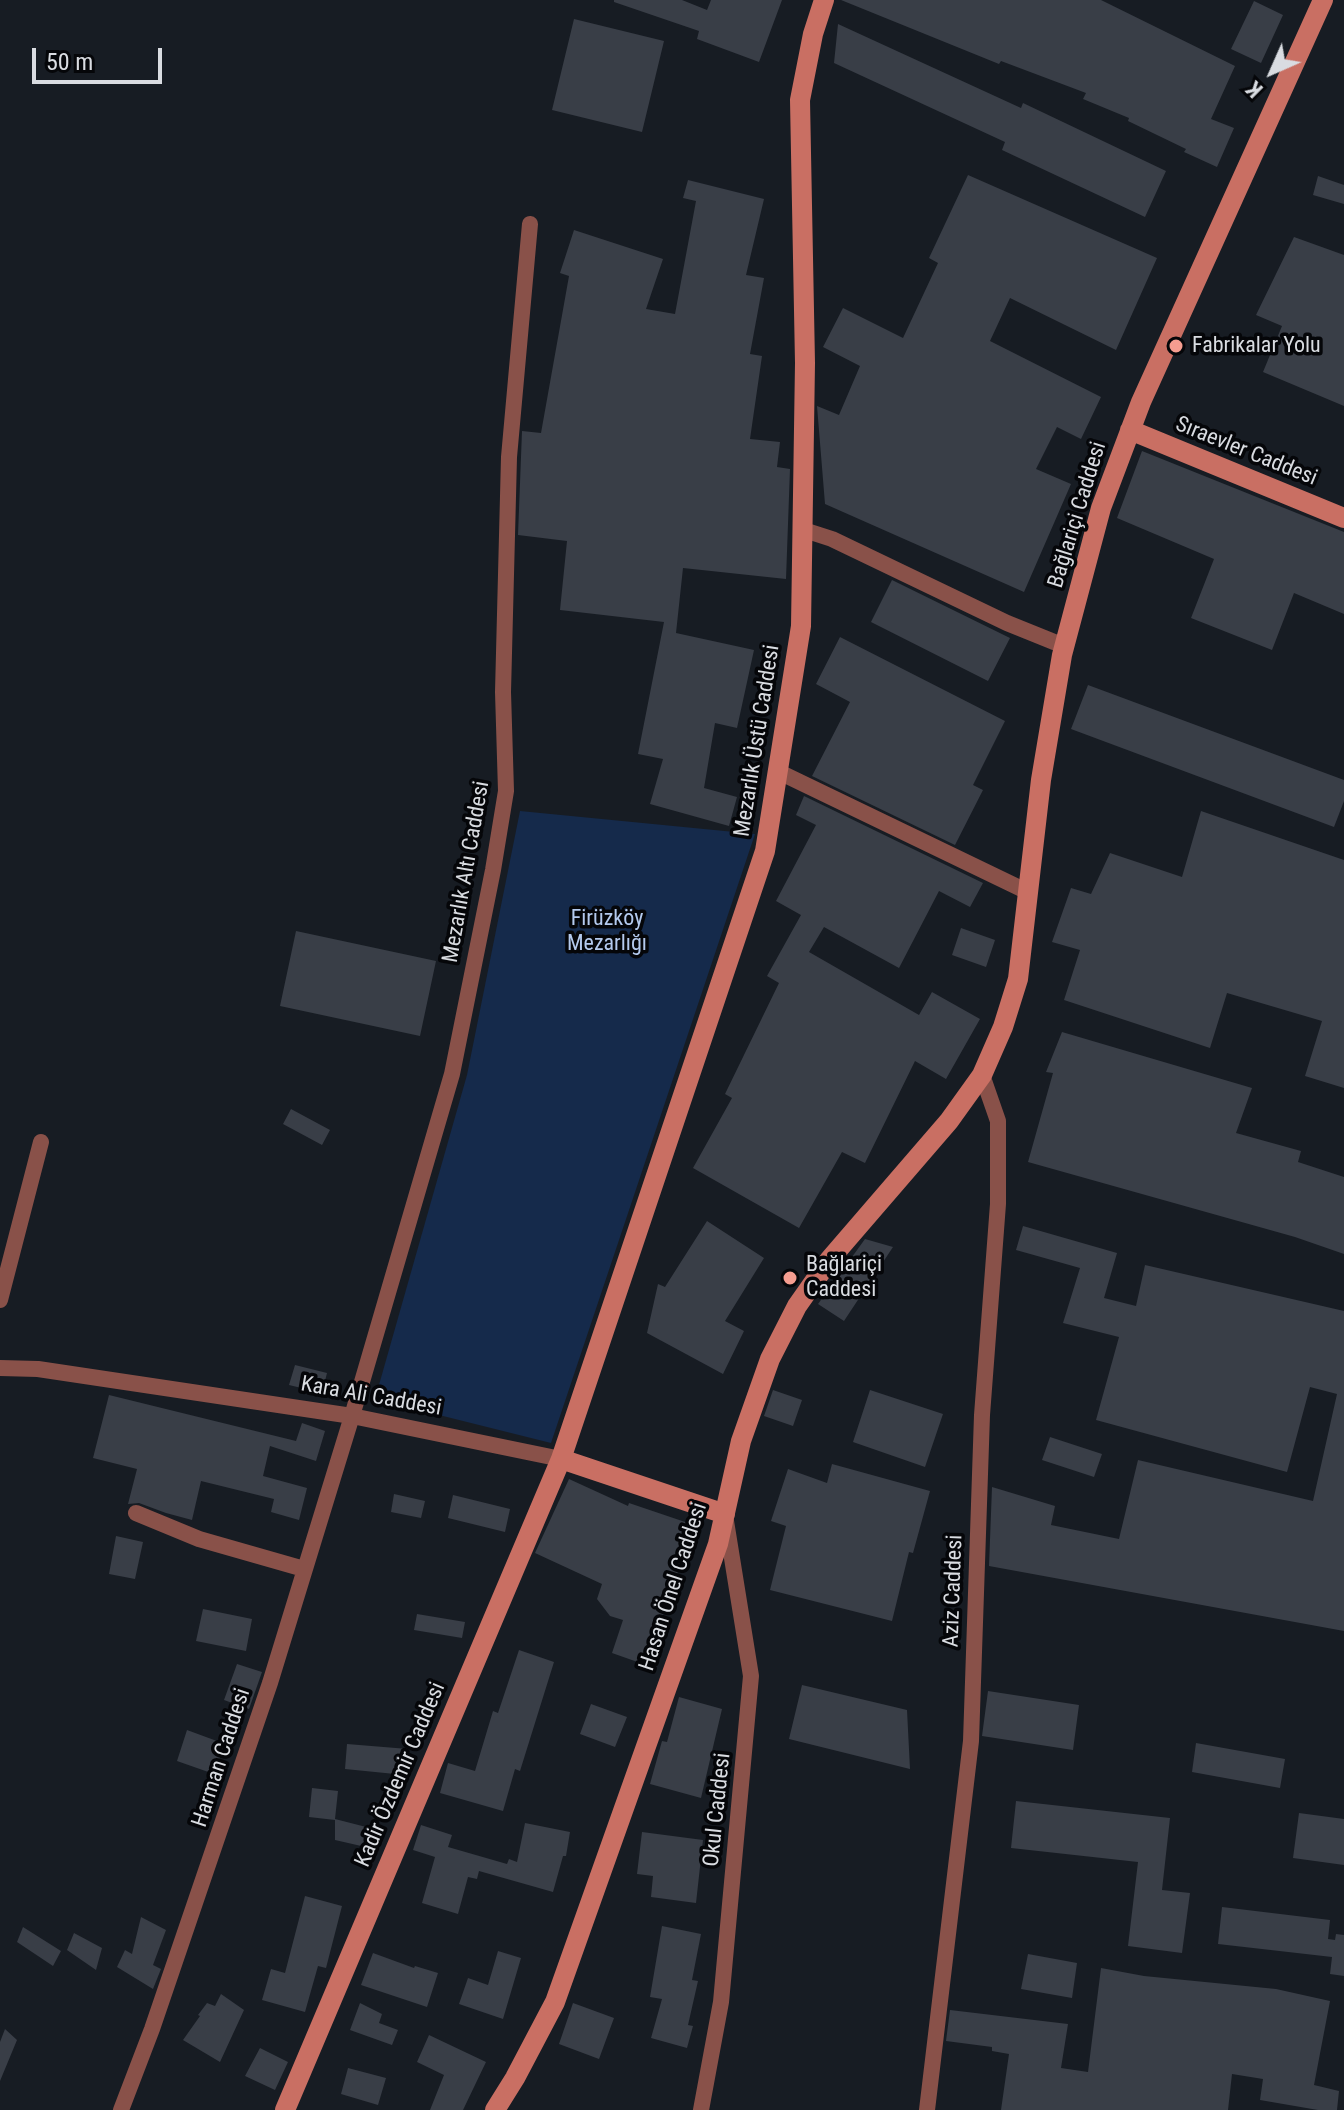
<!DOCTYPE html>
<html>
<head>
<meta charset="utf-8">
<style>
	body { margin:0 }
	#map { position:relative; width:1344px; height:2110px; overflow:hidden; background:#171c23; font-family:"Roboto Condensed",sans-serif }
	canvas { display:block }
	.north { position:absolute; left:1232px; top:32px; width:80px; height:80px; -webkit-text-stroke:6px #050609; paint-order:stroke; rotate:225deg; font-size:22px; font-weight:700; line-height:32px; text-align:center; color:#d9dce1 }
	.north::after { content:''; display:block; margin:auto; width:28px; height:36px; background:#d9dce1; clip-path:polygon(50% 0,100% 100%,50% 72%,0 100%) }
	.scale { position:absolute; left:32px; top:48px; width:130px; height:36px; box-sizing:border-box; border:4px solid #d9dce1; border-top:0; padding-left:10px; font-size:24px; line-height:28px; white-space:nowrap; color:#d9dce1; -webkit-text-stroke:6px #050609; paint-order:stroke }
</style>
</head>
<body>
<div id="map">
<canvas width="1344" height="2110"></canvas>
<div class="north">K</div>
<div class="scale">50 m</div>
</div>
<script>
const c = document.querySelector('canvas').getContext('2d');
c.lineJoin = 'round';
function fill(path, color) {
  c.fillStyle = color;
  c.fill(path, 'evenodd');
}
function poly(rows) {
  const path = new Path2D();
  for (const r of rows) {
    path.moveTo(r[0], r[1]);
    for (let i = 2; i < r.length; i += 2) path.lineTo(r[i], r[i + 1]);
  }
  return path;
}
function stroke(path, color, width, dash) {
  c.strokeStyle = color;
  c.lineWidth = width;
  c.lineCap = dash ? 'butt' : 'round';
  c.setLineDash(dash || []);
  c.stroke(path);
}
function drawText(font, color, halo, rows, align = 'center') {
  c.font = font + ' "Roboto Condensed",sans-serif';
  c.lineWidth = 7;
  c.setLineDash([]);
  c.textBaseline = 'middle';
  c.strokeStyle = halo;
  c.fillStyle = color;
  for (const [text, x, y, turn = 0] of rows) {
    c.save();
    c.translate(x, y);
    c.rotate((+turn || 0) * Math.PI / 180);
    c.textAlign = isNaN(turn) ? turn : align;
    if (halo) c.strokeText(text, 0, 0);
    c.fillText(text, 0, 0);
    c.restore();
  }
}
fill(poly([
	[520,811,755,834,551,1443,375,1399,467,1075]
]), '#152a4b');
fill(poly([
	[614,0,682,0,707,10,711,0,782,0,759,62,697,39,699,31,614,2],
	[841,0,1101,0,1235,66,1211,119,1234,128,1217,167,1184,152,1186,149,1128,121,1129,118,1083,99,1086,93,1001,61,999,64],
	[1254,1,1283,15,1261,63,1231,49],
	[574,19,664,41,642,132,552,110],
	[838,24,1021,108,1023,103,1166,171,1145,217,1002,150,1005,142,834,63],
	[968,175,1157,258,1116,350,1010,298,990,341,1101,397,1081,439,1057,427,1036,469,1071,484,1024,592,825,504,817,406,839,415,860,366,823,347,843,308,903,338,938,263,929,258],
	[1318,176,1344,185,1344,204,1313,195],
	[688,180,764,199,746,275,764,278,750,354,762,356,750,439,780,442,777,467,790,469,786,579,683,568,676,633,754,650,737,728,715,723,704,788,737,797,729,826,650,804,663,759,638,754,664,622,560,610,567,541,518,535,522,431,541,433,569,276,560,273,574,230,663,259,646,309,675,314,696,201,683,198],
	[1294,237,1344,255,1344,406,1263,372,1282,326,1256,315],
	[1142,451,1344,532,1344,614,1294,593,1272,650,1191,618,1214,559,1117,518],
	[892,580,1010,638,988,681,871,622],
	[840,637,1005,721,973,785,983,790,955,845,812,776,850,702,816,684],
	[1088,685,1344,780,1344,801,1334,827,1071,729],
	[804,796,983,883,970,907,939,891,899,968,824,927,809,952,919,1015,932,992,980,1019,946,1079,915,1061,865,1163,842,1152,799,1228,693,1168,732,1098,725,1094,779,983,767,976,801,915,776,901,816,825,796,815],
	[1201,811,1344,860,1344,1088,1305,1076,1322,1021,1227,993,1210,1048,1064,1000,1080,950,1052,942,1071,888,1091,894,1110,853,1182,877],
	[961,928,995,940,986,967,952,955],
	[296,931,436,961,420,1036,280,1006],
	[1062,1032,1252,1088,1236,1133,1301,1151,1298,1162,1344,1177,1344,1254,1295,1237,1028,1162,1053,1073,1046,1072],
	[291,1109,330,1130,322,1145,283,1124],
	[707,1221,764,1258,725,1321,744,1331,723,1374,647,1333,658,1284,665,1287],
	[1023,1226,1117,1253,1104,1298,1136,1306,1145,1265,1344,1311,1344,1631,989,1566,992,1487,1055,1506,1051,1525,1119,1539,1138,1460,1313,1501,1337,1394,1310,1387,1287,1472,1096,1420,1119,1337,1063,1323,1080,1268,1016,1250],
	[865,1239,893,1247,844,1321,818,1304],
	[295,1365,327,1373,322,1393,289,1385],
	[773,1390,802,1400,793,1426,764,1416],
	[870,1390,943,1414,925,1467,853,1442],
	[109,1395,296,1441,302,1423,325,1431,316,1461,270,1446,263,1476,307,1488,299,1520,271,1512,274,1499,201,1481,192,1520,166,1513,139,1503,128,1504,137,1469,93,1458],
	[1050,1437,1102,1454,1094,1477,1042,1460],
	[832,1464,930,1491,913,1553,909,1552,892,1621,770,1590,786,1526,771,1521,788,1469,827,1483],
	[569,1479,628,1506,629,1503,694,1525,646,1665,612,1653,623,1620,610,1616,597,1599,602,1584,535,1553],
	[394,1494,425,1501,421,1518,391,1512],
	[453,1495,510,1509,505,1532,448,1518],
	[116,1536,143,1542,135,1579,109,1574],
	[203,1609,252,1619,246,1651,196,1641],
	[417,1614,465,1622,462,1638,414,1630],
	[519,1650,554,1662,520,1771,515,1769,503,1811,440,1793,448,1763,475,1771,493,1711,498,1713],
	[237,1664,262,1672,249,1709,224,1700],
	[802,1685,907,1710,910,1769,789,1739],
	[988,1691,1079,1705,1073,1750,982,1736],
	[679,1697,722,1709,701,1798,650,1784,662,1741,667,1742],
	[591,1704,627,1717,615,1747,580,1734],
	[187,1730,225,1744,214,1774,177,1761],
	[1196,1743,1285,1759,1280,1788,1192,1772],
	[347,1744,408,1749,405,1775,345,1769],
	[312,1788,338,1791,335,1819,374,1829,370,1848,335,1840,335,1820,309,1817],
	[1016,1801,1170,1818,1162,1890,1190,1893,1182,1953,1128,1946,1138,1862,1011,1848],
	[1299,1813,1344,1819,1344,1865,1293,1858],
	[525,1823,570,1832,566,1856,563,1856,553,1892,479,1871,477,1879,468,1877,458,1914,422,1903,435,1857,413,1850,421,1825,452,1835,448,1847,507,1864,509,1859,517,1862],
	[642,1832,703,1840,696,1903,651,1897,653,1876,637,1874],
	[305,1896,342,1906,326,1968,318,1966,305,2012,262,2000,271,1969,285,1973],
	[1222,1907,1330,1920,1328,1939,1335,1940,1336,1934,1344,1935,1344,1976,1330,1974,1332,1957,1218,1944],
	[141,1917,166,1930,153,1965,161,1969,153,1989,117,1967,125,1950,132,1954],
	[662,1926,701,1934,692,1980,698,1981,688,2025,693,2026,687,2048,651,2038,662,1999,650,1997],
	[23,1927,61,1951,53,1966,17,1942],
	[74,1933,102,1948,96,1970,67,1950],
	[498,1951,521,1958,503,2019,459,2004,468,1978,488,1985],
	[373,1953,414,1968,415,1966,438,1973,427,2007,361,1985],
	[1028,1954,1077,1963,1072,1998,1021,1989],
	[1101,1968,1144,1976,1276,1989,1330,2001,1314,2085,1339,2091,1337,2110,1318,2110,1260,2100,1263,2079,1232,2074,1228,2110,1001,2110,1009,2054,992,2051,992,2047,946,2041,950,2010,1068,2024,1061,2068,1088,2072],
	[221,1994,244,2010,220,2062,183,2040,200,2016,198,2015,207,2003,215,2006],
	[360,2003,382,2014,379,2023,398,2030,392,2045,350,2030],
	[573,2003,614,2018,599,2059,559,2044],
	[5,2029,17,2040,0,2081,0,2042],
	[429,2035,486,2062,463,2110,430,2110,444,2075,417,2062],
	[260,2048,288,2062,275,2090,245,2076],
	[348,2068,386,2078,378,2105,341,2094]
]), '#393e47');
stroke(poly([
	[801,529,832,539,1007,623,1064,646],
	[779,772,1028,892],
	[0,1300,41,1142],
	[0,1368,38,1369,352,1416,561,1459],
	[136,1513,199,1539,304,1569],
	[121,2110,152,2029,270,1683,352,1416,452,1074,493,870,506,791,503,692,509,457,530,224],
	[701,2110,721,2002,751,1676,726,1521],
	[927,2110,971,1741,982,1415,998,1204,998,1121,982,1075]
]), '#895149', 16);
stroke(poly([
	[1130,430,1344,518],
	[561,1459,725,1514],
	[285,2110,561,1459,765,851,801,626,805,363,800,100,813,34,824,0],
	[495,2110,515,2078,555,2002,718,1544,741,1441,770,1359,797,1306,830,1259,949,1121,982,1075,1003,1027,1018,979,1041,780,1062,655,1101,508,1141,402,1323,0]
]), '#c96f63', 20);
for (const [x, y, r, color] of [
	[1176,346,8,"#f59d90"],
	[790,1278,8,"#f59d90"]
]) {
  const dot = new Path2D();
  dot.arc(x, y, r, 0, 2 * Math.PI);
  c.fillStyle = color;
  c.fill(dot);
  stroke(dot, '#050609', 3);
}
drawText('22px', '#d9dce1', '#050609', [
	["Fabrikalar Yolu",1192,346],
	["Bağlariçi",806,1265],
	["Caddesi",806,1290]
], 'left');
drawText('22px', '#d9dce1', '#050609', [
	["Sıraevler Caddesi",1246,452,22],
	["Bağlariçi Caddesi",1078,515,-73],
	["Mezarlık Üstü Caddesi",758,741,-81],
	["Mezarlık Altı Caddesi",467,872,-80],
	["Kara Ali Caddesi",371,1397,10],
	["Hasan Önel Caddesi",674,1587,-72],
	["Aziz Caddesi",954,1591,-88],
	["Harman Caddesi",222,1758,-72],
	["Kadir Özdemir Caddesi",401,1775,-67],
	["Okul Caddesi",718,1810,-84]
]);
drawText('22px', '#b4caee', '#050609', [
	["Firüzköy",607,919],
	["Mezarlığı",607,944]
]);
</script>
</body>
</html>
